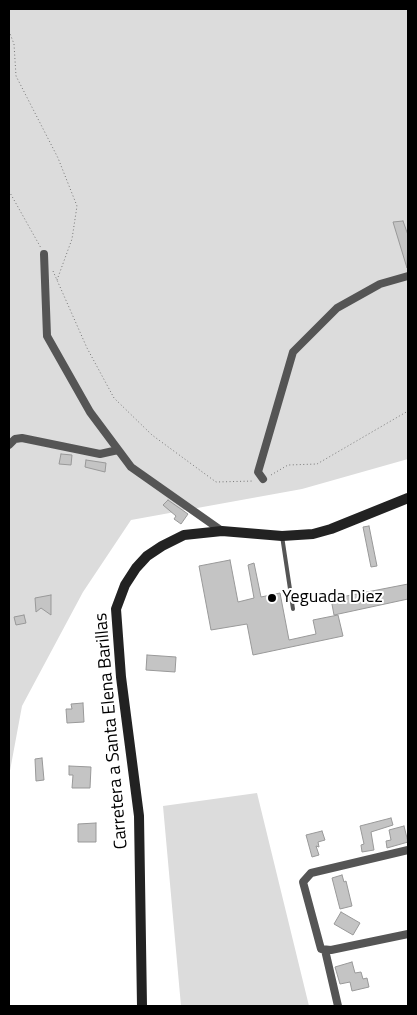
<!DOCTYPE html>
<html>
<head>
<meta charset="utf-8">
<style>
	body { margin:0 }
	#map { position:relative; width:417px; height:1015px; overflow:hidden; background:#fff; font-family:"Titillium Web",sans-serif }
	canvas { display:block }
	.frame { position:absolute; inset:0; border:10px solid #000; pointer-events:none }
</style>
</head>
<body>
<div id="map">
<canvas width="417" height="1015"></canvas>
<div class="frame"></div>
</div>
<script>
const c = document.querySelector('canvas').getContext('2d');
c.lineJoin = 'round';
function fill(path, color) {
  c.fillStyle = color;
  c.fill(path, 'evenodd');
}
function poly(rows) {
  const path = new Path2D();
  for (const r of rows) {
    path.moveTo(r[0], r[1]);
    for (let i = 2; i < r.length; i += 2) path.lineTo(r[i], r[i + 1]);
  }
  return path;
}
function stroke(path, color, width, dash) {
  c.strokeStyle = color;
  c.lineWidth = width;
  c.lineCap = dash ? 'butt' : 'round';
  c.setLineDash(dash || []);
  c.stroke(path);
}
function drawText(font, color, halo, rows, align = 'center') {
  c.font = font + ' "Titillium Web",sans-serif';
  c.lineWidth = 4;
  c.setLineDash([]);
  c.textBaseline = 'middle';
  c.strokeStyle = halo;
  c.fillStyle = color;
  for (const [text, x, y, turn = 0] of rows) {
    c.save();
    c.translate(x, y);
    c.rotate((+turn || 0) * Math.PI / 180);
    c.textAlign = isNaN(turn) ? turn : align;
    if (halo) c.strokeText(text, 0, 0);
    c.fillText(text, 0, 0);
    c.restore();
  }
}
fill(poly([
	[9,9,408,9,408,459,302,489,131,520,83,592,22,706,9,776],
	[257,793,309,1006,181,1006,163,806]
]), '#dcdcdc');
const building = poly([
	[403,221,408,235,407,268,393,222,403,221],
	[61,454,72,455,71,465,59,464,61,454],
	[86,460,106,463,105,472,85,467,86,460],
	[168,500,188,514,181,524,174,519,176,516,163,505,168,500],
	[369,526,377,566,371,567,363,527,369,526],
	[230,560,238,602,254,598,248,565,254,563,261,597,280,593,289,640,316,634,313,620,338,615,343,636,253,655,247,624,211,630,199,566,230,560],
	[408,584,408,599,334,615,331,599,408,584],
	[51,595,51,615,41,608,36,612,35,598,51,595],
	[24,615,26,623,16,625,14,617,24,615],
	[147,655,176,657,175,672,146,670,147,655],
	[83,703,84,722,67,723,66,709,72,709,71,704,83,703],
	[42,758,44,780,36,781,35,759,42,758],
	[69,766,91,767,90,788,72,788,73,775,69,775,69,766],
	[391,818,393,825,371,832,374,850,362,852,361,845,364,844,360,826,391,818],
	[96,823,96,842,78,842,78,824,96,823],
	[404,826,408,842,387,848,386,841,391,840,389,830,404,826],
	[322,831,325,840,318,842,319,847,316,846,319,855,312,857,306,835,322,831],
	[342,875,344,882,346,881,352,906,340,909,332,878,342,875],
	[341,912,360,923,353,935,334,924,341,912],
	[352,962,355,973,361,972,363,979,367,978,369,987,352,991,350,982,340,984,335,967,352,962]
]);
fill(building, '#c4c4c4');
stroke(building, '#999', 1);
stroke(poly([
	[9,31,14,44,16,76,58,158,77,206,72,239,57,280],
	[9,191,41,248],
	[53,271,87,348,114,398,152,435,216,482,254,481],
	[271,475,288,465,317,464,408,411]
]), '#777', 1, [1, 2.5]);
stroke(poly([
	[282,536,293,609]
]), '#555', 4);
stroke(poly([
	[44,254,47,336,90,412,131,467,222,531],
	[9,445,15,439,22,438,100,454,118,450],
	[263,479,258,472,293,352,337,308,380,284,408,276],
	[408,850,311,873,303,882,321,949,331,950,408,934],
	[325,950,338,1006]
]), '#555', 8);
stroke(poly([
	[142,1006,139,816,121,677,116,609,125,585,136,568,147,556,162,546,184,535,222,531,282,536,313,534,331,529,408,498]
]), '#222', 10);
for (const [x, y, r, color] of [
	[272,598,5,"#000"]
]) {
  const dot = new Path2D();
  dot.arc(x, y, r, 0, 2 * Math.PI);
  c.fillStyle = color;
  c.fill(dot);
  stroke(dot, '#fff', 2);
}
drawText('18px', '#000', '#fff', [
	["Yeguada Diez",282,598]
], 'left');
drawText('18px', '#000', '#fff', [
	["Carretera a Santa Elena Barillas",112,731,-95]
]);
</script>
</body>
</html>
